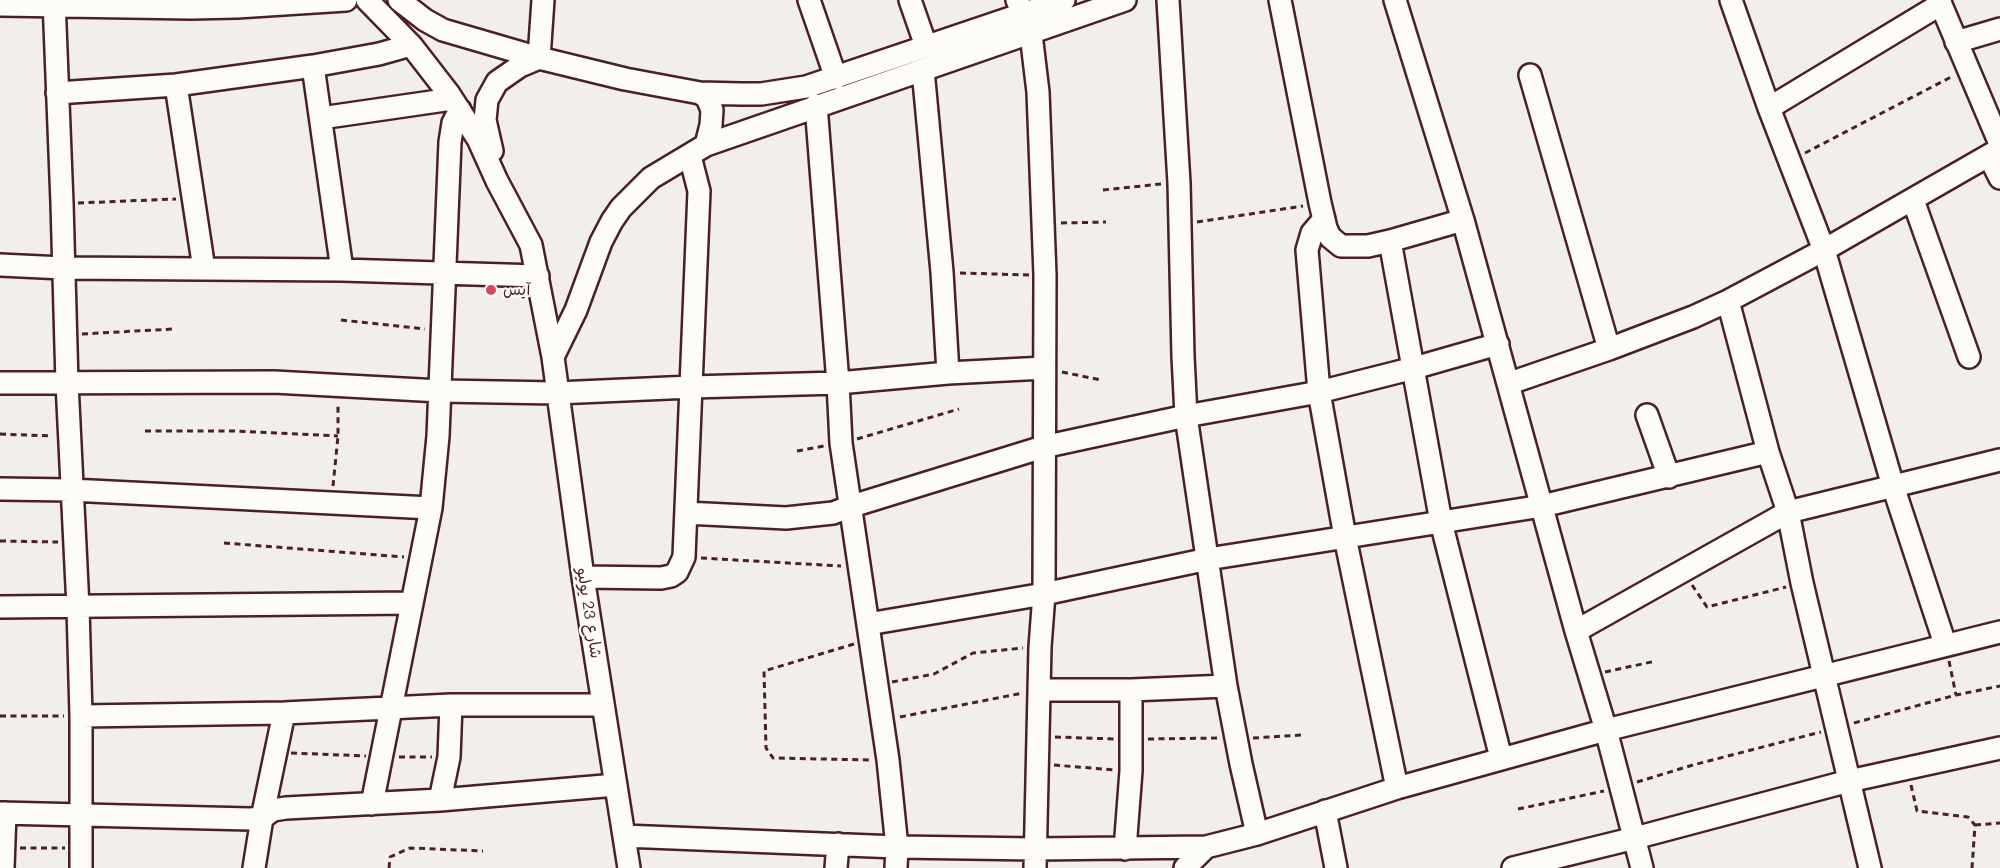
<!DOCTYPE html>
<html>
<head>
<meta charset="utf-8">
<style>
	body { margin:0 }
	canvas { display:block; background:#f2efeb }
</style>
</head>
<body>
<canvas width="2000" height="868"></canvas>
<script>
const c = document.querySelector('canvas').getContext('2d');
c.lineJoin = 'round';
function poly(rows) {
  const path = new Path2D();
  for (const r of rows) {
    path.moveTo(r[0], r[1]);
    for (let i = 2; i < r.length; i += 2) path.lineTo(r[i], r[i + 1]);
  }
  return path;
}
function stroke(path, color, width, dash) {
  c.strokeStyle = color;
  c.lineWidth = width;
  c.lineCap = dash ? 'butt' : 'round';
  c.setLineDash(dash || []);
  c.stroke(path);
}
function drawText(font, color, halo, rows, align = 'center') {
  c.font = font + ' Mali,"Playpen Sans Arabic",sans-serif';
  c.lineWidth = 4.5;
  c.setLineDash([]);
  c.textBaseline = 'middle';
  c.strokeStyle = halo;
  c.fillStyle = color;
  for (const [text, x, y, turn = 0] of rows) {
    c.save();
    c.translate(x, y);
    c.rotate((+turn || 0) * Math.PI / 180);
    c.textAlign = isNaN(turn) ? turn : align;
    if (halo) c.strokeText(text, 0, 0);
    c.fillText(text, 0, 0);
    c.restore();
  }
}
const minor = poly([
	[54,0,62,203,67,383,78,607,81,716,81,868],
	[367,0,411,45,449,94,478,139,497,181,531,245,553,357,583,577,629,868],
	[399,0,425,20,443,30,539,58,625,79,700,93,741,94,761,94,806,87,1064,0],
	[809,0,836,78],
	[910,0,926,46],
	[1017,0,1031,34,1038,92,1045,275,1044,594,1040,647,1035,868],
	[1168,0,1179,183,1183,356,1186,416,1226,686,1241,764,1257,834],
	[1280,0,1320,203,1326,228,1330,237,1341,246,1368,246,1390,241,1463,220],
	[1395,0,1463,220,1576,631,1606,730,1642,868],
	[1939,0,2000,144],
	[0,5,191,8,237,7,346,0],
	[1956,42,2000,29],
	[313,66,342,270],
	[923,70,942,272,948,373],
	[1530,75,1609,349],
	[176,85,204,269],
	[57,93,176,85,313,66,379,54,411,45],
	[700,93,707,98,712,110,711,125,706,145],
	[816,105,838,383,841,443,888,760,897,847,896,868],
	[1769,108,1941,4],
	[321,118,452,99],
	[492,151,485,120,487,100,497,82,520,66,539,58,543,0],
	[1989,156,2000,178],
	[1913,200,1969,357],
	[1324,219,1312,233,1307,250,1319,392,1345,537,1397,788],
	[1390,241,1441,522,1501,758],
	[0,265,63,268,342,270,538,276],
	[1728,301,1768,452,1788,512,1802,583,1870,868],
	[553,357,576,310,601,242,612,221,621,208,651,178,706,145,1125,0],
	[0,383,274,382,440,391,557,393,691,387,838,383,948,373,1044,368],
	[1510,383,1609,349,1693,317,1728,301,1824,250,1769,108,1731,0],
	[1647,415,1669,477],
	[0,489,71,490,431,508],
	[686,513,786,518,833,513,849,507,1043,447,1186,416,1319,392,1414,368,1498,344],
	[583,577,661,578,671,576,677,572,684,557,699,191,690,156],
	[0,607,412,603],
	[868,624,1044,594,1208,559,1542,506,1768,452],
	[1576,631,1788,512,2000,460],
	[1945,644,1893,486,1824,250,2000,149],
	[1040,690,1131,690,1226,686],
	[81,716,284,713,451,705,603,705],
	[440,800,449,757,451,705],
	[372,804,431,508,438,436,450,142,453,123,460,110],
	[1325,811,1336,868],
	[0,813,250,819,262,818,273,810,286,808,440,800,616,785],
	[624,836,897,847,1036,849,1206,847],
	[1125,849,1131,771,1131,690],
	[3,868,5,813],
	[254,868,262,818,284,713],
	[836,868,838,844],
	[1185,868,1206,847,1257,834,1397,788,1606,730,2000,632],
	[1513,868,1635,838,1849,781,2000,748]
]);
stroke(minor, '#4a1f2b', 26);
stroke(poly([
	[1805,153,1953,76],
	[1103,190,1161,184],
	[78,203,176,199],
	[1197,222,1303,206],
	[1061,223,1106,222],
	[960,273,1029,275],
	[341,320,425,329],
	[82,334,173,329],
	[1062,372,1101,380],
	[145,431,235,431,338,436],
	[0,434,52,436],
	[857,439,959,409],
	[797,451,824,446],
	[333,486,338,436,338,403],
	[0,541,58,542],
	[224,543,404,557],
	[701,558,841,566],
	[1692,585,1707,607,1786,587],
	[854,644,764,671,766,748,773,758,871,760],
	[1949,661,1956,695],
	[1605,672,1656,661],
	[892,682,934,674,973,653,1023,648],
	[0,716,64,716],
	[900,717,1023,693],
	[1854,723,1956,695,2000,686],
	[1055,737,1115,739],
	[1253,738,1302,735],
	[1148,739,1220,738],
	[291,753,366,756],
	[399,757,432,757],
	[1054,765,1114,770],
	[1637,782,1693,765,1821,732],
	[1911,785,1917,811,1968,817,1975,825,1972,868],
	[1518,809,1604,791],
	[1975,825,2000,823],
	[20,848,65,848],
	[389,868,390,857,410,848,483,851]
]), '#4a1f2b', 3, [6, 4.5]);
stroke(minor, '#fdfcf7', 21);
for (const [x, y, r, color] of [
	[491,290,6,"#d1495b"]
]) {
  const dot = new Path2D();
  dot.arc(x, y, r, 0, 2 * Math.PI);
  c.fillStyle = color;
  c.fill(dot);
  stroke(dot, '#fdfcf7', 2);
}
drawText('16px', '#4a1f2b', '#fdfcf7', [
	["آيس",503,290]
], 'left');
drawText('16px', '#4a1f2b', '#fdfcf7', [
	["شارع 23 يوليو",589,613,81]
]);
</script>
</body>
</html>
